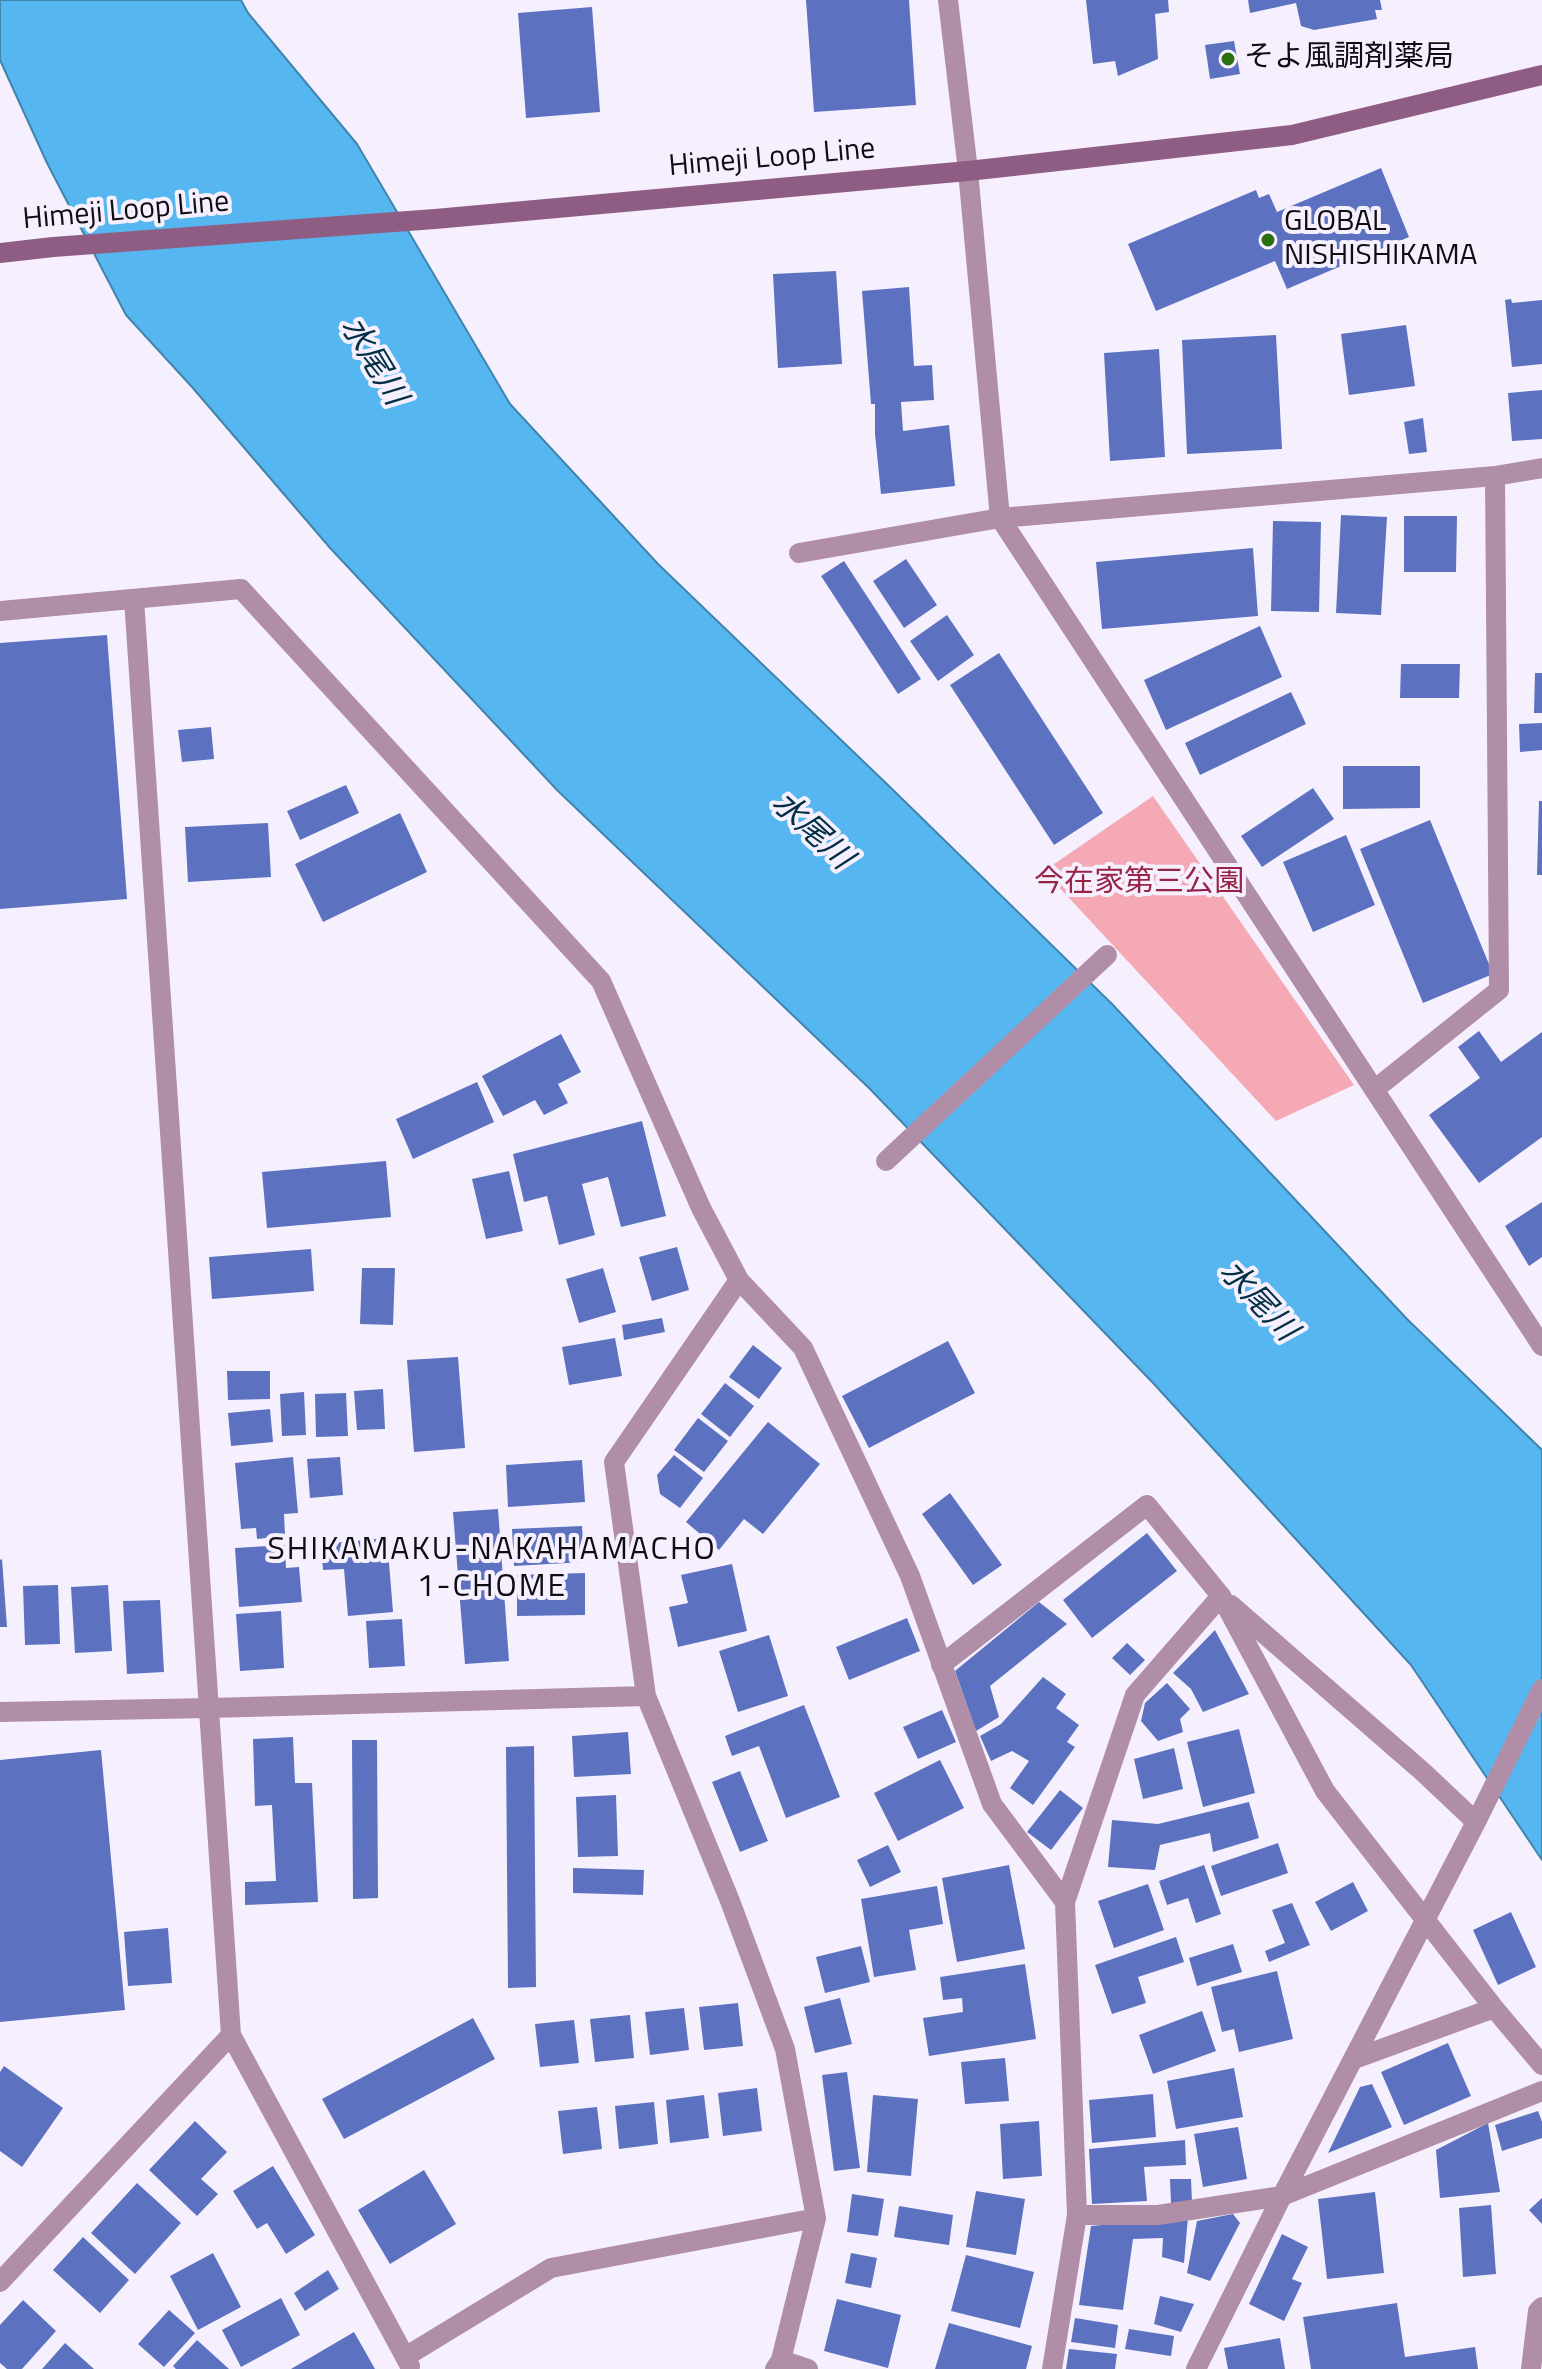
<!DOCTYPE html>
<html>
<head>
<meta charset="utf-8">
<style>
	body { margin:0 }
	canvas { display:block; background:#f6f0fe }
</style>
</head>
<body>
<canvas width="1542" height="2369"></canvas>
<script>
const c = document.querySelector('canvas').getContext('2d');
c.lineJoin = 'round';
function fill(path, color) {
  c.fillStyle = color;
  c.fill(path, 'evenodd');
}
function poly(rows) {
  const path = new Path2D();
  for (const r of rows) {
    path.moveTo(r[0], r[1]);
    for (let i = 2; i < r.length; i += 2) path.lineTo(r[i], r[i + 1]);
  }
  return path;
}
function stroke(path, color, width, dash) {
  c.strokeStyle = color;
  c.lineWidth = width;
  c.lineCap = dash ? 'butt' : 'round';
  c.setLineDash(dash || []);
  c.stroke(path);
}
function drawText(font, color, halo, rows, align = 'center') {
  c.font = font + ' "Titillium Web","Noto Sans JP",sans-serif';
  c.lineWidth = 8;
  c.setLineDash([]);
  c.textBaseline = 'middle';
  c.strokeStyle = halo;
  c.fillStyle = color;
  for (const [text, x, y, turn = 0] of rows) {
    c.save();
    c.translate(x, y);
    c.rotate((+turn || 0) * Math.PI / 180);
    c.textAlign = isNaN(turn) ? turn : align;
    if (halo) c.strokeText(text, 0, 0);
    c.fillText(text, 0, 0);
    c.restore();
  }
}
fill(poly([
	[1153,796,1354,1085,1276,1121,1044,871]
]), '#f4a9b5');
const water = poly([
	[0,0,241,0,248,13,357,144,510,404,658,564,891,788,1112,1004,1407,1319,1542,1450,1542,1860,1411,1665,1154,1384,870,1089,558,791,331,549,192,387,126,315,47,163,0,60,0,0]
]);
fill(water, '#56b7f0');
stroke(water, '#4184ae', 2);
fill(poly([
	[806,0,909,0,916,105,814,112],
	[1086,0,1168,0,1169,12,1155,14,1158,59,1118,76,1115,61,1093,64],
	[1248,0,1380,0,1382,10,1375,10,1377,19,1314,30,1301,26,1296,3,1250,13],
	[592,7,600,112,526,118,518,13],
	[1234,41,1240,74,1210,79,1205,45],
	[1381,168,1409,237,1287,289,1275,261,1156,311,1128,244,1256,190,1259,198,1269,194,1277,212],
	[836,271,842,364,778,368,773,274],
	[909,287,914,366,932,365,934,400,901,402,903,431,949,425,955,486,881,494,875,434,875,404,871,404,862,291],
	[1511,299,1512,303,1542,300,1542,364,1512,367,1505,300],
	[1406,325,1415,386,1349,395,1341,334],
	[1276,335,1282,449,1187,454,1182,340],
	[1159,349,1165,457,1110,461,1104,353],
	[1542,390,1542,439,1512,441,1508,393],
	[1423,418,1427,452,1409,454,1404,422],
	[1341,515,1387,517,1381,615,1336,613],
	[1404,516,1457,516,1456,572,1404,572],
	[1273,521,1321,522,1319,612,1271,611],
	[1253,548,1258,616,1102,629,1096,562],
	[906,559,937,605,904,628,873,581],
	[844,561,921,679,898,694,821,576],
	[947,615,974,655,938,681,910,641],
	[1260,626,1282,677,1166,730,1144,680],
	[107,635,127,899,0,909,0,643],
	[999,653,1103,813,1054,845,950,685],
	[1401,664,1460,664,1459,698,1400,698],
	[1535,673,1542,673,1542,713,1534,713],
	[1291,692,1306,724,1200,775,1185,743],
	[1542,723,1542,750,1520,752,1519,724],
	[211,727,214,759,182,762,178,730],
	[1343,766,1420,766,1420,808,1343,809],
	[346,785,359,813,300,840,287,811],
	[1313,788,1334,819,1262,867,1241,836],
	[1539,801,1542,801,1542,875,1537,875],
	[400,813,427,872,323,922,295,864],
	[1430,820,1493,974,1423,1003,1360,849],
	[268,823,271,877,188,882,185,827],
	[1346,835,1375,905,1313,932,1283,862],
	[1479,1031,1501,1062,1542,1032,1542,1137,1479,1183,1429,1115,1480,1078,1458,1047],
	[561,1034,581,1072,558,1084,568,1103,544,1115,535,1100,503,1116,482,1076],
	[477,1082,494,1122,413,1159,396,1119],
	[642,1121,666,1216,621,1227,608,1177,582,1184,595,1235,559,1245,547,1196,524,1202,513,1154],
	[386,1161,391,1217,267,1228,262,1172],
	[509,1171,523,1231,486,1239,472,1179],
	[1542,1202,1542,1257,1529,1266,1505,1226],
	[677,1247,689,1290,652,1301,639,1257],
	[311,1249,314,1291,212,1299,209,1257],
	[362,1268,395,1268,393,1325,360,1324],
	[603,1268,616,1312,579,1323,566,1279],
	[662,1318,665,1332,624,1340,622,1325],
	[615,1338,622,1376,569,1385,562,1347],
	[948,1341,975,1393,869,1448,842,1396],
	[753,1345,782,1368,759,1399,729,1377],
	[458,1357,465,1448,414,1452,407,1360],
	[227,1371,270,1371,270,1399,228,1400],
	[725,1383,754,1406,730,1437,701,1414],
	[383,1389,385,1429,357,1430,354,1391],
	[304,1392,306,1435,282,1436,280,1394],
	[346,1393,348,1436,316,1437,315,1394],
	[270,1409,273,1442,231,1446,228,1413],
	[698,1418,728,1441,704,1472,674,1450],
	[768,1422,820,1464,763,1534,744,1519,719,1550,686,1522],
	[674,1455,703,1478,680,1508,660,1494,657,1475],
	[293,1457,298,1513,284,1514,285,1536,257,1539,256,1528,241,1529,235,1463],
	[340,1457,343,1495,310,1498,307,1459],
	[582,1460,585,1502,508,1507,506,1465],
	[950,1493,1002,1565,973,1585,922,1514],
	[498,1509,509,1661,465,1664,453,1512],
	[582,1526,584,1562,514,1566,512,1529],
	[1147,1533,1177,1571,1092,1638,1063,1600],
	[387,1538,393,1612,348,1616,344,1569,323,1570,321,1544],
	[285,1545,286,1568,299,1567,302,1602,239,1607,235,1548],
	[2,1559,7,1627,0,1627,0,1560],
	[732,1564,747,1631,678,1647,669,1607,688,1603,681,1575],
	[585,1573,585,1615,517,1616,517,1575],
	[58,1585,60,1644,25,1645,23,1586],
	[108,1585,112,1651,75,1653,71,1587],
	[160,1600,164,1672,127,1674,123,1601],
	[1039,1602,1067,1624,990,1686,999,1717,976,1731,955,1671],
	[281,1611,284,1668,240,1671,236,1614],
	[907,1618,920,1651,849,1680,836,1647],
	[402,1619,405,1666,369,1668,366,1621],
	[1215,1630,1249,1694,1203,1712,1191,1689,1173,1673],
	[769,1635,788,1696,738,1712,719,1651],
	[1127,1643,1145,1660,1130,1675,1112,1658],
	[1043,1677,1066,1694,1056,1708,1079,1725,1067,1742,1075,1747,1033,1805,1010,1788,1029,1761,1012,1751,991,1761,980,1736,1001,1724],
	[1167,1683,1190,1709,1180,1719,1183,1732,1158,1741,1141,1721,1145,1703],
	[804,1705,840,1797,786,1818,759,1746,732,1756,725,1736],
	[942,1710,956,1742,918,1759,903,1727],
	[1239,1729,1255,1793,1203,1807,1187,1742],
	[628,1732,631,1774,574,1777,572,1736],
	[293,1737,295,1783,312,1783,318,1902,245,1905,245,1882,276,1881,272,1805,255,1806,253,1739],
	[352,1740,377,1740,378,1898,353,1899],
	[534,1746,536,1987,508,1988,506,1747],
	[1174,1748,1183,1789,1143,1799,1134,1759],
	[101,1750,125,2010,0,2022,0,1760],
	[940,1760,964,1808,898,1841,874,1793],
	[740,1771,768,1841,740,1852,712,1782],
	[1060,1790,1083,1808,1051,1850,1027,1832],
	[616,1795,618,1856,578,1857,576,1797],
	[1249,1802,1259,1838,1213,1852,1210,1833,1160,1845,1155,1870,1108,1867,1112,1820,1158,1824],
	[1278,1843,1288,1873,1221,1896,1211,1866],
	[888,1845,901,1872,870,1887,857,1860],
	[1009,1865,1025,1949,957,1962,942,1878],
	[1204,1865,1221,1914,1196,1923,1188,1898,1167,1905,1159,1881],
	[573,1868,644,1870,643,1895,573,1893],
	[1353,1882,1368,1911,1331,1931,1315,1902],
	[1148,1884,1164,1930,1114,1948,1098,1901],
	[937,1886,943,1924,909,1930,916,1970,874,1977,861,1899],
	[1292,1903,1310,1945,1269,1962,1265,1951,1285,1943,1272,1910],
	[1511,1912,1536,1967,1498,1985,1473,1930],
	[168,1928,172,1983,128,1986,124,1932],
	[1176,1937,1184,1962,1138,1977,1146,2003,1112,2014,1095,1965],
	[1233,1944,1242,1972,1197,1986,1189,1958],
	[861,1946,870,1982,825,1993,816,1957],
	[1025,1964,1036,2039,929,2056,923,2018,963,2012,962,1998,943,2000,940,1977],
	[1277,1971,1293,2039,1239,2052,1234,2029,1222,2032,1211,1987],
	[840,1998,852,2044,815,2053,804,2007],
	[738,2003,743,2046,704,2050,699,2007],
	[684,2008,689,2050,650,2055,645,2012],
	[1202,2011,1216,2051,1153,2074,1139,2035],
	[630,2015,634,2058,595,2062,590,2019],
	[473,2018,495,2059,344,2139,322,2099],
	[574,2020,579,2063,540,2067,535,2024],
	[1448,2043,1471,2096,1404,2125,1381,2072],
	[1005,2058,1009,2101,965,2104,961,2062],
	[4,2066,63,2108,22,2167,0,2151,0,2072],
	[1234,2068,1243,2117,1176,2129,1167,2081],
	[847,2072,860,2168,834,2171,822,2075],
	[1372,2084,1392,2127,1328,2153,1360,2087],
	[757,2088,762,2131,723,2136,718,2093],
	[1153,2094,1156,2137,1092,2143,1089,2100],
	[704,2095,709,2138,670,2143,666,2100],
	[873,2095,918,2099,911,2176,867,2172],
	[654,2102,658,2144,619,2149,615,2106],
	[597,2107,602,2149,563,2154,558,2111],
	[1538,2111,1542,2122,1542,2138,1502,2151,1495,2125],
	[195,2121,227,2152,201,2179,218,2194,197,2216,149,2170],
	[1039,2121,1042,2176,1003,2179,1000,2124],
	[1488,2123,1500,2192,1440,2198,1436,2150],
	[1238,2127,1247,2179,1203,2187,1194,2134],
	[1185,2140,1186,2165,1144,2167,1147,2201,1092,2204,1089,2149],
	[273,2166,315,2235,286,2254,267,2223,257,2229,233,2191],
	[424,2170,456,2224,390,2264,358,2210],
	[1170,2179,1191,2179,1192,2202,1171,2203],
	[137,2183,181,2223,135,2274,91,2233],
	[976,2191,1025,2199,1016,2255,966,2247],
	[1375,2192,1384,2273,1327,2279,1318,2199],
	[852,2194,884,2199,878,2236,847,2232],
	[1542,2198,1542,2224,1529,2210],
	[1491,2205,1496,2274,1463,2277,1459,2208],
	[899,2206,953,2215,949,2245,894,2237],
	[1233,2214,1240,2223,1210,2281,1187,2273,1197,2221],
	[1188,2217,1184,2263,1162,2257,1163,2238,1133,2239,1123,2310,1079,2305,1091,2226],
	[1282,2234,1308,2247,1292,2279,1302,2283,1284,2321,1249,2304],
	[83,2237,129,2280,100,2313,53,2270],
	[213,2253,241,2307,198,2330,170,2276],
	[851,2253,877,2258,871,2288,845,2283],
	[966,2255,1034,2272,1020,2328,951,2311],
	[328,2270,339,2289,305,2311,294,2293],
	[1160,2296,1194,2304,1181,2332,1154,2324],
	[281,2298,300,2335,241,2367,222,2330],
	[837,2299,901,2315,888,2368,824,2351],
	[23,2300,56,2331,22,2369,7,2369,0,2363,0,2325],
	[1397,2303,1405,2357,1475,2347,1478,2369,1311,2369,1303,2317],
	[169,2310,195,2333,164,2367,138,2344],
	[1075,2318,1118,2325,1115,2348,1071,2342],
	[949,2323,1032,2346,1026,2369,935,2369],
	[1129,2329,1174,2336,1171,2356,1125,2349],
	[354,2332,375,2369,291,2369],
	[1280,2338,1285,2369,1228,2369,1224,2348],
	[197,2340,229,2369,176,2369,173,2366],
	[65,2343,94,2369,42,2369],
	[1069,2349,1117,2354,1115,2369,1066,2369]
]), '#5c72c0');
stroke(poly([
	[941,1665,1147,1505,1221,1596]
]), '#b18ea8', 20);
stroke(poly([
	[948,0,968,171,1000,518,1542,1346],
	[799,553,1000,518,1495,476,1542,468],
	[0,611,241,589,601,981,701,1208,739,1280,803,1348,910,1576,992,1804,1065,1902],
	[1374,1090,1499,990,1495,476],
	[886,1161,1107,955],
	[739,1280,614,1462,646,1696,730,1901,785,2049,816,2218,781,2360,775,2369],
	[1221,1596,1325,1791,1494,2008,1542,2065],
	[1231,1605,1423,1772,1476,1822],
	[0,1712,210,1708,646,1696],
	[231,2035,410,2366],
	[1354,2059,1494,2008],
	[1077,2215,1158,2215,1282,2196,1542,2091],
	[0,2282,231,2035,134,599],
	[405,2357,551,2268,816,2218],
	[781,2360,808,2369],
	[1052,2369,1077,2215,1065,1902,1135,1695,1221,1596],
	[1196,2369,1282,2196,1476,1822,1542,1689],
	[1531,2369,1538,2311,1542,2307]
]), '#b18ea8', 20);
stroke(poly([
	[0,253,53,247,435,219,968,171,1292,135,1542,75]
]), '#8f5d83', 20);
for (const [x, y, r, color] of [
	[1228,59,8,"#2a7010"],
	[1268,240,8,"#2a7010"]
]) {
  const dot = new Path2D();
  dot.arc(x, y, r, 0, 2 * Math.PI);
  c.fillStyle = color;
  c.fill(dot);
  stroke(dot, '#f6f0fe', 3);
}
drawText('30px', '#0f0c13', '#f6f0fe', [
	["そよ風調剤薬局",1244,59],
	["GLOBAL",1284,223],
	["NISHISHIKAMA",1284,257]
], 'left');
drawText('30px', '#0f0c13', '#f6f0fe', [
	["Himeji Loop Line",772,159,-5],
	["Himeji Loop Line",126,212,-5]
]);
drawText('30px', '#972346', '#f6f0fe', [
	["今在家第三公園",1139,884]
]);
drawText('italic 32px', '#032f45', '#f6f0fe', [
	["水尾川",372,362,59],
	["水尾川",811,832,43],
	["水尾川",1257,1302,47]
]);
c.letterSpacing = '2px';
drawText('32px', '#0f0c13', '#f6f0fe', [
	["SHIKAMAKU-NAKAHAMACHO",492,1551],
	["1-CHOME",492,1588]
]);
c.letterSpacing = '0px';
</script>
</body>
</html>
